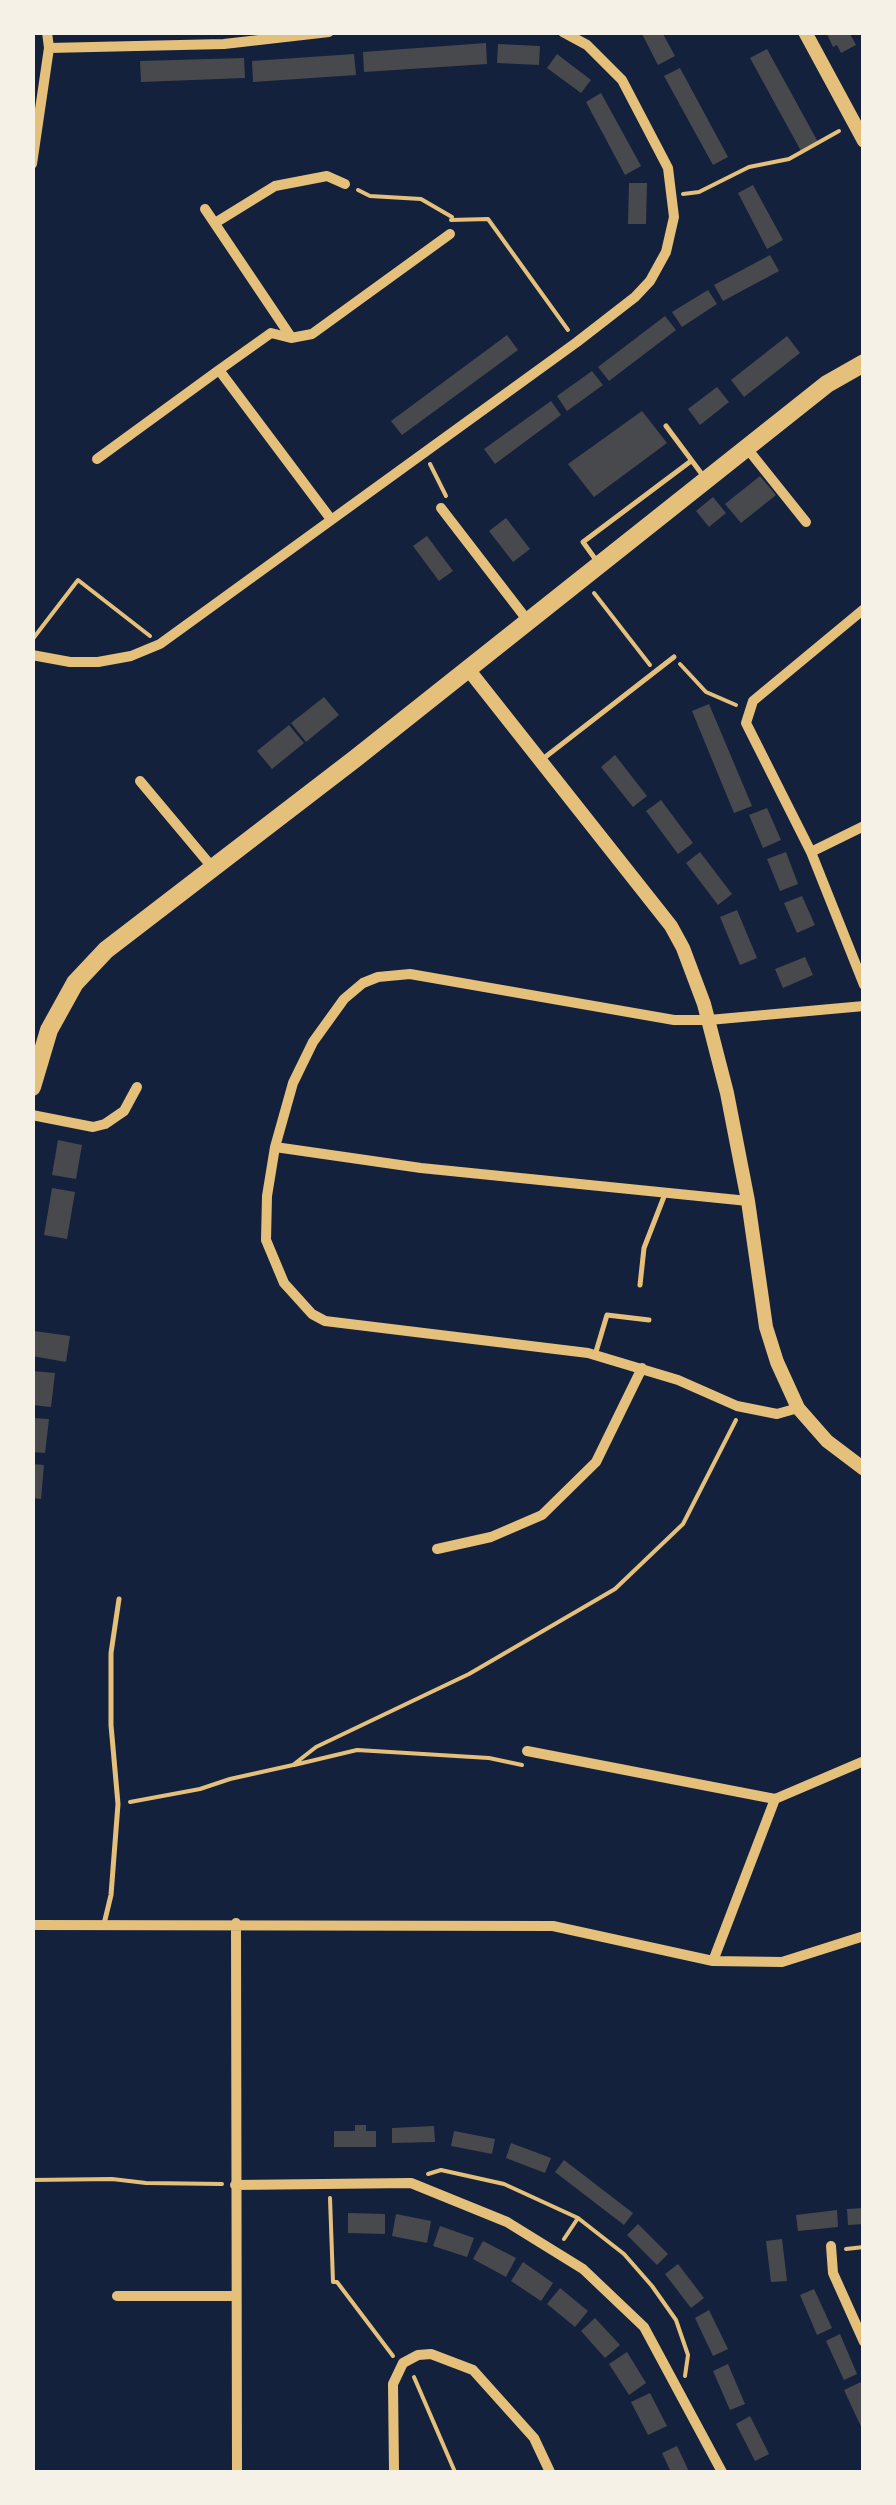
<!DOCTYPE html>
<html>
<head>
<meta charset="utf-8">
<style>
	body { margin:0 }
	#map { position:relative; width:896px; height:2505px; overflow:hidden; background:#14213d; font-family:"Archivo Narrow",sans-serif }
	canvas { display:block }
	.frame { position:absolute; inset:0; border:35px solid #f6f1e7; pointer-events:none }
</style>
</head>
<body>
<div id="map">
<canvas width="896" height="2505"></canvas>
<div class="frame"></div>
</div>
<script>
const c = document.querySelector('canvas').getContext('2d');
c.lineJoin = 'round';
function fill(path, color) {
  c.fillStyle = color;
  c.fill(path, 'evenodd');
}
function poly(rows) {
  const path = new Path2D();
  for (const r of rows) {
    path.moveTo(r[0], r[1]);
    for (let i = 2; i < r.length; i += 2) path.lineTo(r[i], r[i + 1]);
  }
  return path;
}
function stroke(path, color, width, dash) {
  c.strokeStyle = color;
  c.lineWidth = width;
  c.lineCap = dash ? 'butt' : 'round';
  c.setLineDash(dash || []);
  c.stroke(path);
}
fill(poly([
	[641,32,662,32,675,56,658,65],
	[826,32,849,32,856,45,841,53,837,45,833,47],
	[486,43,487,64,364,72,363,52],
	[498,44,540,46,539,65,497,63],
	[767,49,818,142,801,151,750,58],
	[354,54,356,75,253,82,252,61],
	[557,54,591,80,581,93,547,68],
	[244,58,245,78,141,82,140,61],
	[680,68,728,157,713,165,664,76],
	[601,93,641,166,625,175,586,102],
	[629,183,647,183,646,224,628,224],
	[753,185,783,240,767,249,738,193],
	[770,255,779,271,723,301,714,285],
	[708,290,717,304,682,327,672,312],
	[665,316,676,330,609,381,598,367],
	[507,335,518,350,402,435,391,421],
	[787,336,800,353,744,397,731,380],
	[592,371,603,385,567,411,557,396],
	[717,387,729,402,700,425,688,409],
	[551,401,561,415,495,464,484,449],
	[642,411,667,443,594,497,568,464],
	[760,476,776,495,741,523,725,504],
	[713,497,726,513,709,527,696,511],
	[506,518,530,549,513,562,489,531],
	[427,536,453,571,439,581,413,546],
	[324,697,339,715,306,742,291,723],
	[709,704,752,806,734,813,692,711],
	[289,725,304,743,272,769,257,751],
	[615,755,647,796,633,807,601,767],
	[661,800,693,843,678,854,646,811],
	[767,808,781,840,763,848,749,815],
	[700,852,732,894,718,905,686,863],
	[786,852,798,884,780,891,767,859],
	[802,896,815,925,797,933,784,903],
	[737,910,757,958,740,965,720,917],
	[805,957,813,975,783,988,775,969],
	[58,1140,82,1145,76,1179,52,1175],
	[52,1188,75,1192,67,1239,44,1235],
	[34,1331,70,1336,66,1362,32,1356],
	[32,1371,55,1373,51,1407,32,1405],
	[32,1418,49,1419,45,1453,32,1452],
	[32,1464,44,1465,41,1499,32,1498],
	[355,2125,366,2125,366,2131,376,2131,376,2147,334,2147,334,2131,355,2131],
	[434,2126,435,2142,392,2143,392,2128],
	[454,2131,495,2139,492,2154,451,2146],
	[511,2143,551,2158,545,2173,506,2158],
	[564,2160,633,2213,624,2225,555,2172],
	[864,2208,864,2224,848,2225,847,2209],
	[837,2210,838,2227,798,2231,796,2215],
	[348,2213,385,2214,385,2234,348,2233],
	[396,2214,431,2221,427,2243,392,2236],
	[638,2224,668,2254,657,2265,627,2235],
	[440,2226,474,2238,467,2257,433,2246],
	[782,2239,787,2281,771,2282,766,2241],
	[483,2241,516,2258,506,2277,473,2259],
	[523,2262,553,2283,541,2301,511,2281],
	[678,2264,704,2298,691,2308,665,2274],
	[560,2288,588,2311,575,2327,547,2304],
	[814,2289,832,2328,817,2335,800,2295],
	[709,2310,728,2349,713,2356,695,2318],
	[595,2318,620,2345,605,2358,581,2331],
	[840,2334,857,2374,844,2380,826,2341],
	[627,2352,646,2383,629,2395,609,2364],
	[728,2364,745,2404,730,2410,713,2371],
	[861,2382,864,2387,864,2433,844,2390],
	[650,2393,667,2426,648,2435,631,2402],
	[750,2416,769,2454,755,2461,736,2424],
	[677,2446,686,2465,689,2472,671,2472,662,2453]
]), '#48494c');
stroke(poly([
	[358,190,370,196,421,199,452,217],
	[683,194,699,192,749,167,789,159,839,131],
	[451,220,488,219,568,330],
	[430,464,446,496],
	[594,593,650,665],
	[32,640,78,580,150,636],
	[680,664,706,692,736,705],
	[294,1765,357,1750,489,1758,522,1765],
	[130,1802,200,1789,230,1779,293,1765,316,1747,469,1674,615,1589,683,1524,736,1420],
	[428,2174,441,2170,504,2184,578,2218,624,2254,652,2286,676,2320,688,2355,685,2376],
	[32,2180,112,2179,146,2183,222,2184],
	[330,2198,333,2282,337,2282,393,2356],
	[564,2239,578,2218],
	[846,2249,864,2247],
	[414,2377,455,2472]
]), '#e5c07b', 4);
stroke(poly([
	[666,426,704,477],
	[596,560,583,542,691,461],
	[544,758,674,657],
	[640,1285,644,1248,665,1194],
	[595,1355,607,1315,649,1320],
	[104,1924,111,1895,118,1804,111,1725,111,1653,119,1599]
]), '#e5c07b', 5);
stroke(poly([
	[49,48,224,44,329,32],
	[32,164,49,48,47,32],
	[205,209,291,337],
	[215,223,275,186,327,176,345,184],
	[746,447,806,522],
	[97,459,219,370],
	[441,508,528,621],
	[330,518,219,370,271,333,291,338,312,334,450,234],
	[864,609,753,701,746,723,811,852,864,985],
	[32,655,70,662,98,662,131,656,160,644,577,342,635,297,650,281,666,252,674,217,668,168,622,80,587,45,563,32],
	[140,781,212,867],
	[811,852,864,826],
	[32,1115,93,1127,105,1124,124,1111,137,1087],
	[275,1147,421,1168,748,1201],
	[798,1408,777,1414,737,1406,678,1380,588,1353,325,1321,312,1314,284,1283,266,1240,267,1196,275,1147,293,1083,313,1042,344,999,363,983,378,977,410,974,674,1020,709,1020,864,1006],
	[437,1549,491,1537,542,1515,596,1462,642,1368],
	[527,1751,775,1799],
	[236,1923,237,2472],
	[32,1925,553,1926,713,1961,782,1962,864,1936],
	[713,1961,775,1799,864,1761],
	[235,2185,411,2183,507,2222,583,2269,644,2327,722,2472],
	[831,2246,833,2273,864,2342],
	[117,2296,236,2296],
	[394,2472,393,2384,403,2363,418,2355,431,2354,473,2370,534,2438,550,2472]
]), '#e5c07b', 10);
stroke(poly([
	[805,32,864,141],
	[468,669,671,926,683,948,704,1004,727,1093,748,1201,766,1327,777,1362,798,1408,827,1441,864,1469]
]), '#e5c07b', 14);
stroke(poly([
	[32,1087,49,1030,75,983,106,950,356,758,827,384,864,363]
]), '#e5c07b', 18);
</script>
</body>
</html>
